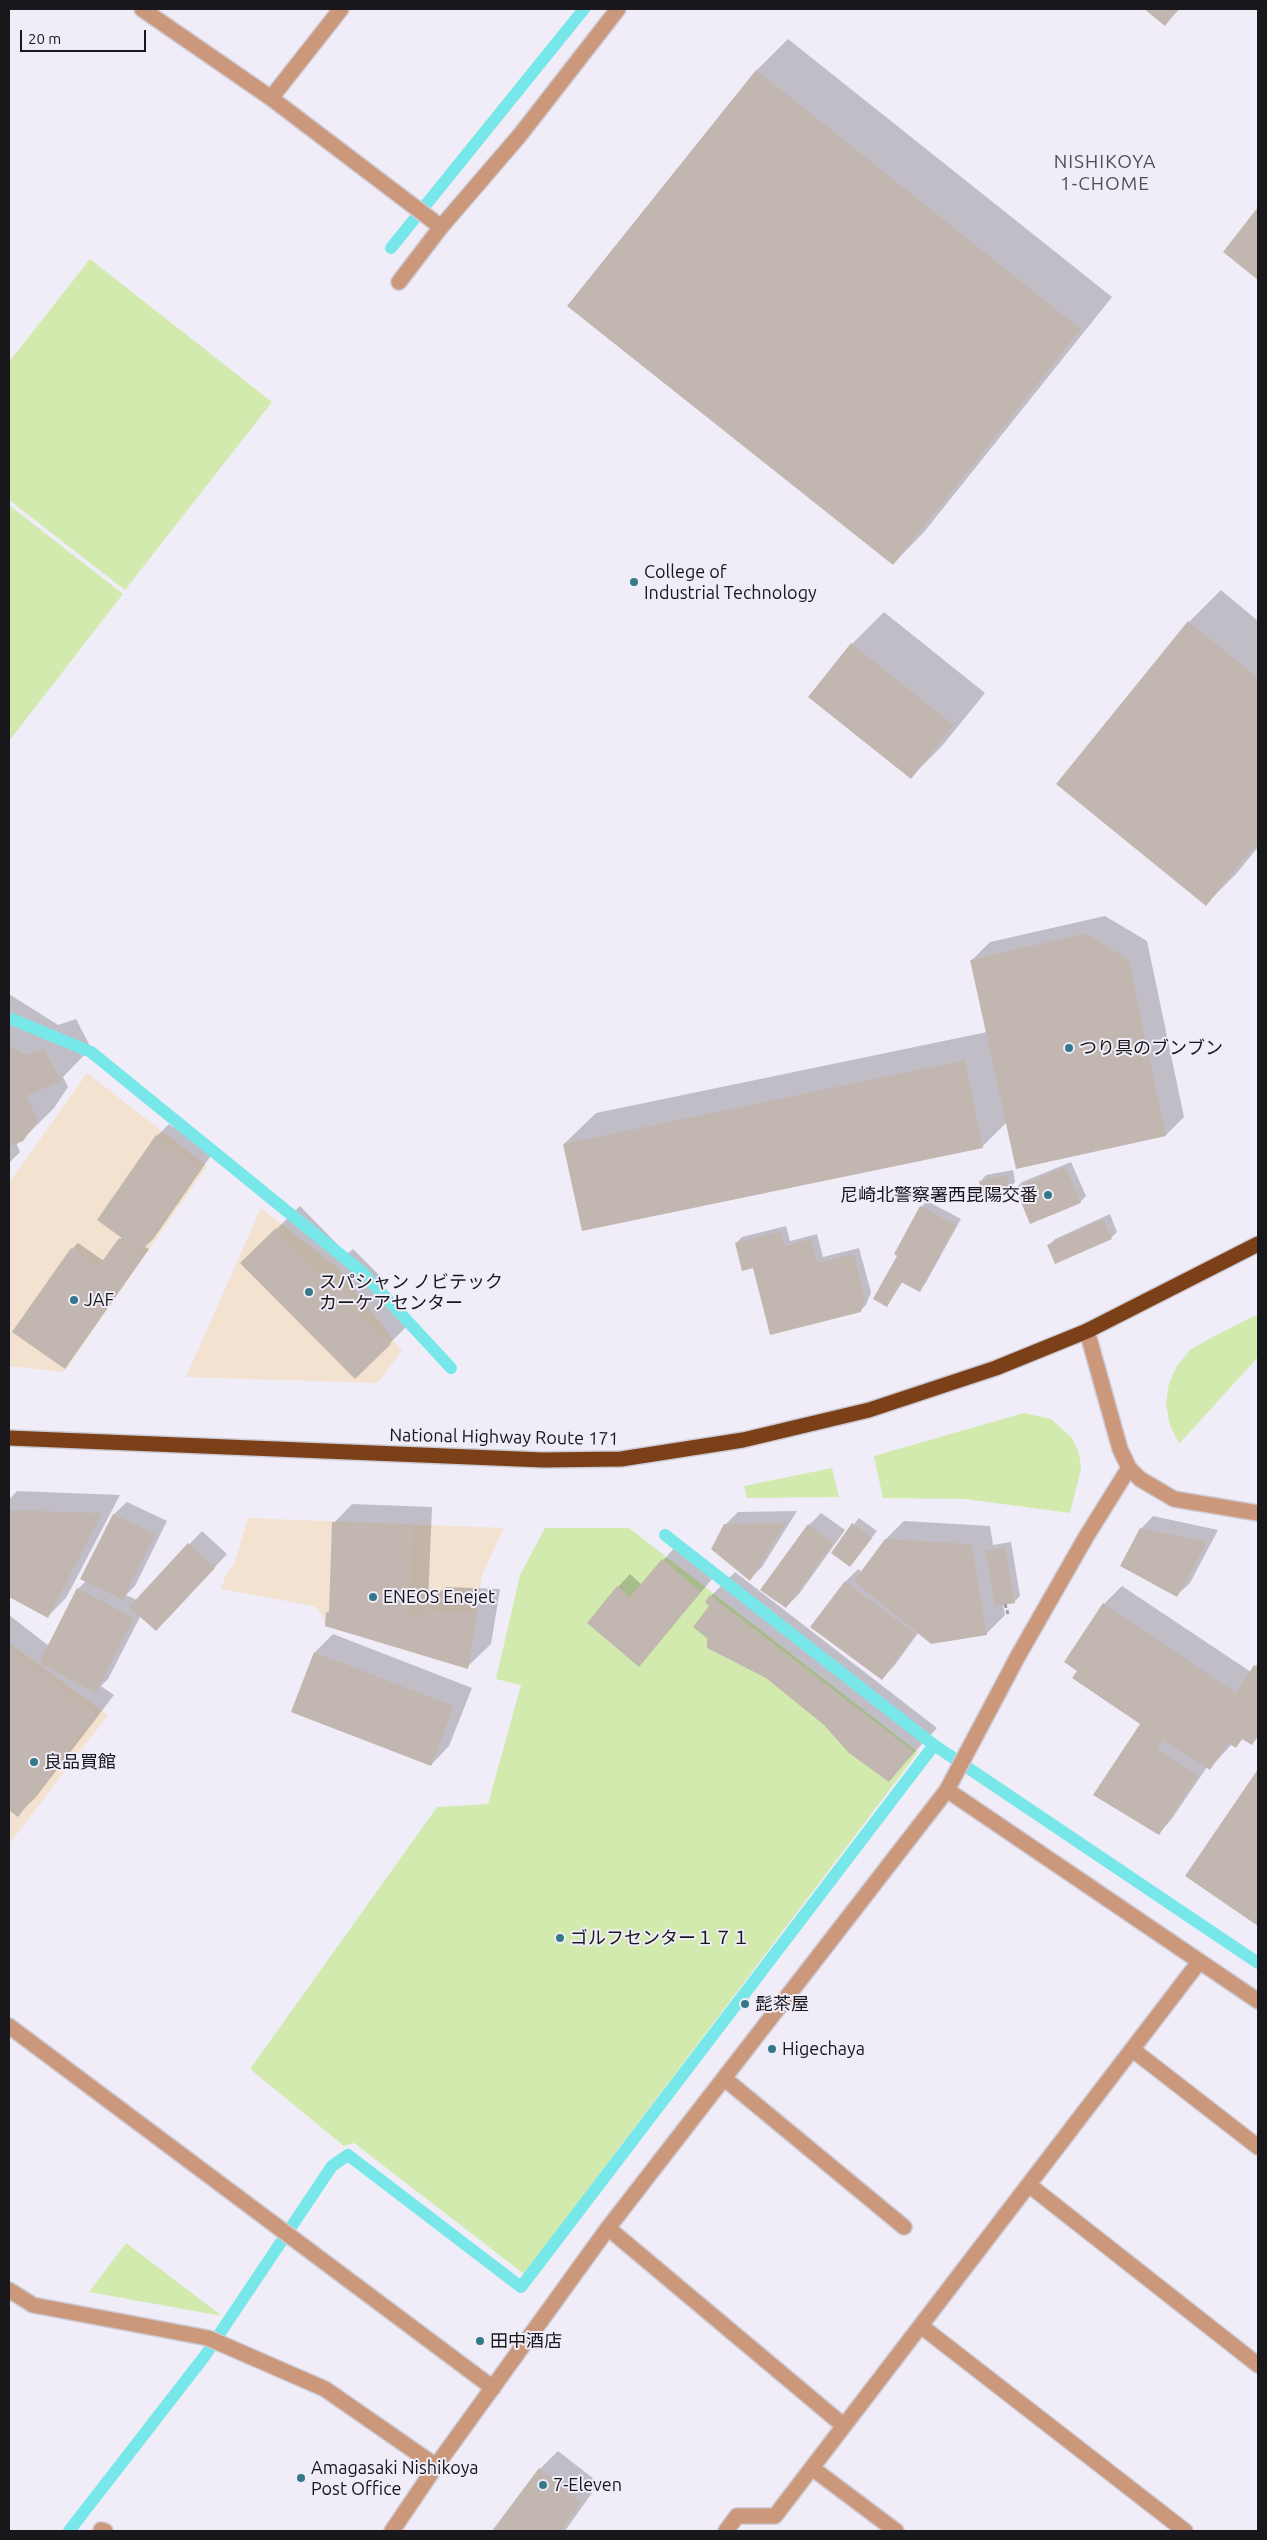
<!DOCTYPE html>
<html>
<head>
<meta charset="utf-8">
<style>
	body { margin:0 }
	#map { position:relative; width:1267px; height:2540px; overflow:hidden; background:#f0edf8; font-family:Ubuntu,sans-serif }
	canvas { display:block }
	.frame { position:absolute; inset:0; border:10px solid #18171b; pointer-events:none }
	.scale { position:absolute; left:20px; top:30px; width:126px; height:22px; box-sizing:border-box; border:2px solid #18171b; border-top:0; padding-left:6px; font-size:15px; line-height:18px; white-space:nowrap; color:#18171b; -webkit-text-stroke:4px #f0edf8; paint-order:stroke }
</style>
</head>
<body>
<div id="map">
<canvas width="1267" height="2540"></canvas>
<div class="frame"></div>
<div class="scale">20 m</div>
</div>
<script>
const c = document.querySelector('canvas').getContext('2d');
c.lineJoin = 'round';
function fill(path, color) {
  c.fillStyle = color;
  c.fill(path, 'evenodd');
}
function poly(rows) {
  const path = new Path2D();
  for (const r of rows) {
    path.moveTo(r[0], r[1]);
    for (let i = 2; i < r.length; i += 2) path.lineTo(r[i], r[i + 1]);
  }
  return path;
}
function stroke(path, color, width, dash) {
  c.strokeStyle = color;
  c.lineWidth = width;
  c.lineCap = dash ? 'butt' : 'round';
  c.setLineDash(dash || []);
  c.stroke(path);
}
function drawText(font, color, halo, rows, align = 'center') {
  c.font = font + ' Ubuntu,"Noto Sans JP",sans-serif';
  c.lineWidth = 4;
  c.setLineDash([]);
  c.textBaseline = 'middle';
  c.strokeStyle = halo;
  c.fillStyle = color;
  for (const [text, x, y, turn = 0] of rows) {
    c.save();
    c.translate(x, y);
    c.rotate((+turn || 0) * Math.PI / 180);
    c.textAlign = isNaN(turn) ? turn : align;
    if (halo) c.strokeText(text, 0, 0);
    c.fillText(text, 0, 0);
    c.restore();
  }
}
fill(poly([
	[87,1073,207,1166,64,1372,9,1366,9,1183],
	[261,1208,337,1267,402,1351,377,1383,186,1377],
	[248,1518,504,1528,482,1575,468,1669,325,1626,323,1616,314,1606,221,1589,225,1577,234,1564],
	[9,1643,108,1715,9,1844]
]), '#f3e2d0');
fill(poly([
	[90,259,272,402,125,590,9,500,9,362],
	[9,505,123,594,9,741],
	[1258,1314,1258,1357,1179,1444,1170,1425,1166,1405,1169,1383,1177,1366,1190,1350,1207,1340],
	[1024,1413,1051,1419,1072,1438,1079,1453,1081,1469,1070,1513,965,1499,883,1498,874,1456],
	[832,1468,839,1497,747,1498,744,1486],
	[545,1528,629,1528,918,1752,524,2274,354,2143,344,2146,250,2069,437,1807,488,1804,521,1685,496,1679,520,1575],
	[126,2243,222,2316,89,2292]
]), '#d2eaae');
fill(poly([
	[1146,9,1180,9,1165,24],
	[788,39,1112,297,924,532,893,564,569,306,757,70],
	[1258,209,1258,278,1225,252],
	[1221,590,1258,621,1258,847,1237,873,1206,904,1057,784,1189,622],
	[884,612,985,693,942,746,911,777,810,697,852,644],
	[1105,916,1147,941,1184,1117,1166,1135,1007,1122,982,1147,564,1144,596,1113,987,1032,972,960,990,942],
	[9,994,58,1025,76,1019,91,1048,63,1077,68,1087,54,1108,22,1140,16,1142,20,1152,9,1163],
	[169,1124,212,1154,154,1238,145,1247,149,1249,65,1367,72,1249,78,1243,104,1261,122,1237,157,1136],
	[1071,1162,1086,1196,1080,1202,1016,1188,1022,1182],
	[1013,1170,1015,1182,1009,1188,980,1182,986,1175],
	[927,1201,961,1219,925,1284,919,1290,903,1281,887,1306,899,1255,921,1207],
	[300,1206,347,1254,353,1249,387,1283,382,1288,413,1320,355,1378,242,1263],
	[1110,1214,1117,1232,1111,1238,1049,1245,1055,1239],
	[786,1226,790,1241,817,1234,823,1257,859,1248,871,1292,866,1305,860,1311,754,1266,736,1243,742,1237],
	[17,1491,120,1495,66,1598,48,1616,9,1596,9,1500],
	[127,1502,167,1521,135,1586,126,1595,137,1600,202,1531,227,1554,169,1617,141,1615,108,1679,101,1686,114,1695,36,1797,18,1815,9,1808,9,1615,49,1646,78,1589,86,1581,82,1579,114,1514],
	[352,1504,432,1507,428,1601,446,1587,500,1589,491,1644,467,1667,327,1613,330,1610,334,1523],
	[797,1511,762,1567,750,1579,725,1525,738,1512],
	[821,1513,845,1530,799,1594,786,1607,809,1525],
	[1153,1516,1218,1530,1190,1583,1177,1595,1141,1529],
	[859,1518,877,1531,850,1565,832,1552],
	[904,1521,990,1526,993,1545,1011,1542,1020,1596,1014,1602,1003,1604,1005,1615,986,1634,919,1632,894,1666,882,1679,845,1582,858,1569,862,1572,885,1540],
	[675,1547,713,1578,639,1665,618,1587,630,1574,642,1585],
	[735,1572,937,1728,889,1780,711,1606,711,1596],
	[1122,1586,1251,1672,1258,1663,1258,1737,1252,1744,1244,1738,1235,1746,1232,1744,1210,1768,1207,1767,1171,1820,1159,1833,1142,1724,1079,1670,1104,1604],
	[333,1634,472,1688,449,1746,431,1765,315,1652],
	[1258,1771,1258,1924,1187,1876],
	[558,2451,599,2483,565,2531,494,2531,540,2469]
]), '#0003');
stroke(poly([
	[391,248,584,9],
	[9,1018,91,1052,363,1273,451,1368],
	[665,1535,934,1745,1258,1963],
	[69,2531,204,2357,332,2166,348,2155,521,2287,934,1745]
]), '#77e7e9', 12);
fill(poly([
	[1144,9,1178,9,1165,26],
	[756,70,1081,329,893,565,567,306],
	[1258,207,1258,280,1223,252],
	[1188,621,1258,678,1258,842,1206,906,1056,784],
	[851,643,954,725,911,779,808,697],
	[1086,933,1129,960,1166,1136,1016,1169,970,960],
	[9,1046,26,1055,44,1049,61,1081,26,1096,38,1120,23,1141,9,1147],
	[965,1060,983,1148,582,1231,563,1144],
	[156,1135,201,1167,141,1252,97,1220],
	[1065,1167,1081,1203,1030,1224,1015,1188],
	[1007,1175,1010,1189,982,1195,979,1181],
	[920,1206,956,1225,920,1292,901,1282,887,1307,873,1299,897,1256,894,1254],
	[1103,1219,1112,1239,1055,1264,1047,1245],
	[276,1228,323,1276,328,1272,364,1308,359,1312,391,1344,355,1379,240,1263],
	[781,1231,784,1246,811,1239,817,1263,854,1254,865,1299,861,1312,770,1335,753,1268,742,1271,735,1243],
	[119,1238,144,1256,65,1369,12,1332,71,1248,98,1267],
	[9,1510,102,1513,48,1618,9,1597],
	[113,1514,155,1534,123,1600,80,1579],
	[332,1522,414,1525,410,1616,422,1617,421,1610,477,1612,468,1669,325,1626,326,1612,329,1613],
	[786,1523,750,1581,711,1549,724,1524],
	[852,1523,872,1538,850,1567,831,1553],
	[808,1524,834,1543,786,1608,760,1590],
	[1140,1528,1207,1542,1177,1597,1120,1566],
	[885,1539,972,1544,987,1635,931,1644,854,1581],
	[188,1543,215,1568,156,1631,129,1607],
	[1005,1547,1015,1603,995,1606,985,1551],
	[662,1559,701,1592,639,1667,587,1623,617,1586,630,1597],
	[845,1581,916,1634,882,1680,810,1627],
	[77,1588,134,1618,96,1693,39,1663],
	[710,1595,914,1752,889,1782,849,1753,824,1725,766,1678,707,1648,707,1638,693,1627,709,1606,705,1602],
	[1103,1603,1236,1693,1254,1665,1258,1668,1258,1736,1252,1745,1242,1739,1236,1748,1228,1743,1210,1770,1163,1740,1157,1749,1198,1776,1159,1835,1093,1795,1140,1724,1072,1678,1077,1671,1064,1662],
	[9,1647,96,1714,18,1817,9,1810],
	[314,1652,454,1706,431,1766,291,1712],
	[1258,1769,1258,1926,1185,1876],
	[539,2468,582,2502,561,2531,492,2531]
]), '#c2b7b0');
const minor = poly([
	[142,9,271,98,441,227],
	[271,98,341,9],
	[399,282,441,227,520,135,618,9],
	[1087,1331,1120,1449,1129,1468,1140,1479,1174,1499,1258,1513],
	[947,1790,1258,2001],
	[9,2026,493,2388],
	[1133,2050,1258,2147],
	[725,2079,904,2227],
	[1029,2185,1258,2365],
	[608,2228,844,2426],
	[9,2290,33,2305,208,2338,325,2389,436,2466],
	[921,2326,1185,2531],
	[812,2468,896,2531],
	[101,2530,105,2531],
	[392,2531,436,2466,608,2228,947,1790,1018,1656,1086,1537,1129,1468],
	[726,2531,737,2516,775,2516,1199,1962]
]);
const highway = poly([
	[9,1438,543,1460,621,1459,743,1440,869,1410,996,1368,1087,1331,1258,1244]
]);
stroke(minor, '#cdcbd5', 18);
stroke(highway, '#cdcbd5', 18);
stroke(poly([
	[1005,1604,1008,1614]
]), '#9e9ca4', 3, [4, 2.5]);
stroke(minor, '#cb987b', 15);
stroke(highway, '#7c4018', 15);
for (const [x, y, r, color] of [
	[634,582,5,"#357889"],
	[1069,1048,5,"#357889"],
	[1048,1195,5,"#357889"],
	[309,1292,5,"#357889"],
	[74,1300,5,"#357889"],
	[373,1597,5,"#357889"],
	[34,1762,5,"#357889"],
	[560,1938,5,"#357889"],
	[745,2004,5,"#357889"],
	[772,2049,5,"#357889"],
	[480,2341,5,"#357889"],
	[301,2478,5,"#357889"],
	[543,2485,5,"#357889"]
]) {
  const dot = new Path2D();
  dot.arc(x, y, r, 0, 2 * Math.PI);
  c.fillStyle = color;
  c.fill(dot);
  stroke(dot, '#f0edf8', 2);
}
drawText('18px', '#18171b', '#f0edf8', [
	["College of",644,572],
	["Industrial Technology",644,593],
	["つり具のブンブン",1079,1048],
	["尼崎北警察署西昆陽交番",1038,1195,"right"],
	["スパシャン ノビテック",319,1282],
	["カーケアセンター",319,1303],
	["JAF",84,1300],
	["ENEOS Enejet",383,1597],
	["良品買館",44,1762],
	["ゴルフセンター１７１",570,1938],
	["髭茶屋",755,2004],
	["Higechaya",782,2049],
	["田中酒店",490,2341],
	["Amagasaki Nishikoya",311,2468],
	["Post Office",311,2489],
	["7-Eleven",553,2485]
], 'left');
drawText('18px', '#18171b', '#f0edf8', [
	["National Highway Route 171",504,1437,1]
]);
c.letterSpacing = '1px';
drawText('19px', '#524f59', '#f0edf8', [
	["NISHIKOYA",1105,162],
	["1-CHOME",1105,184]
]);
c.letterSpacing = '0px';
</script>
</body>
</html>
